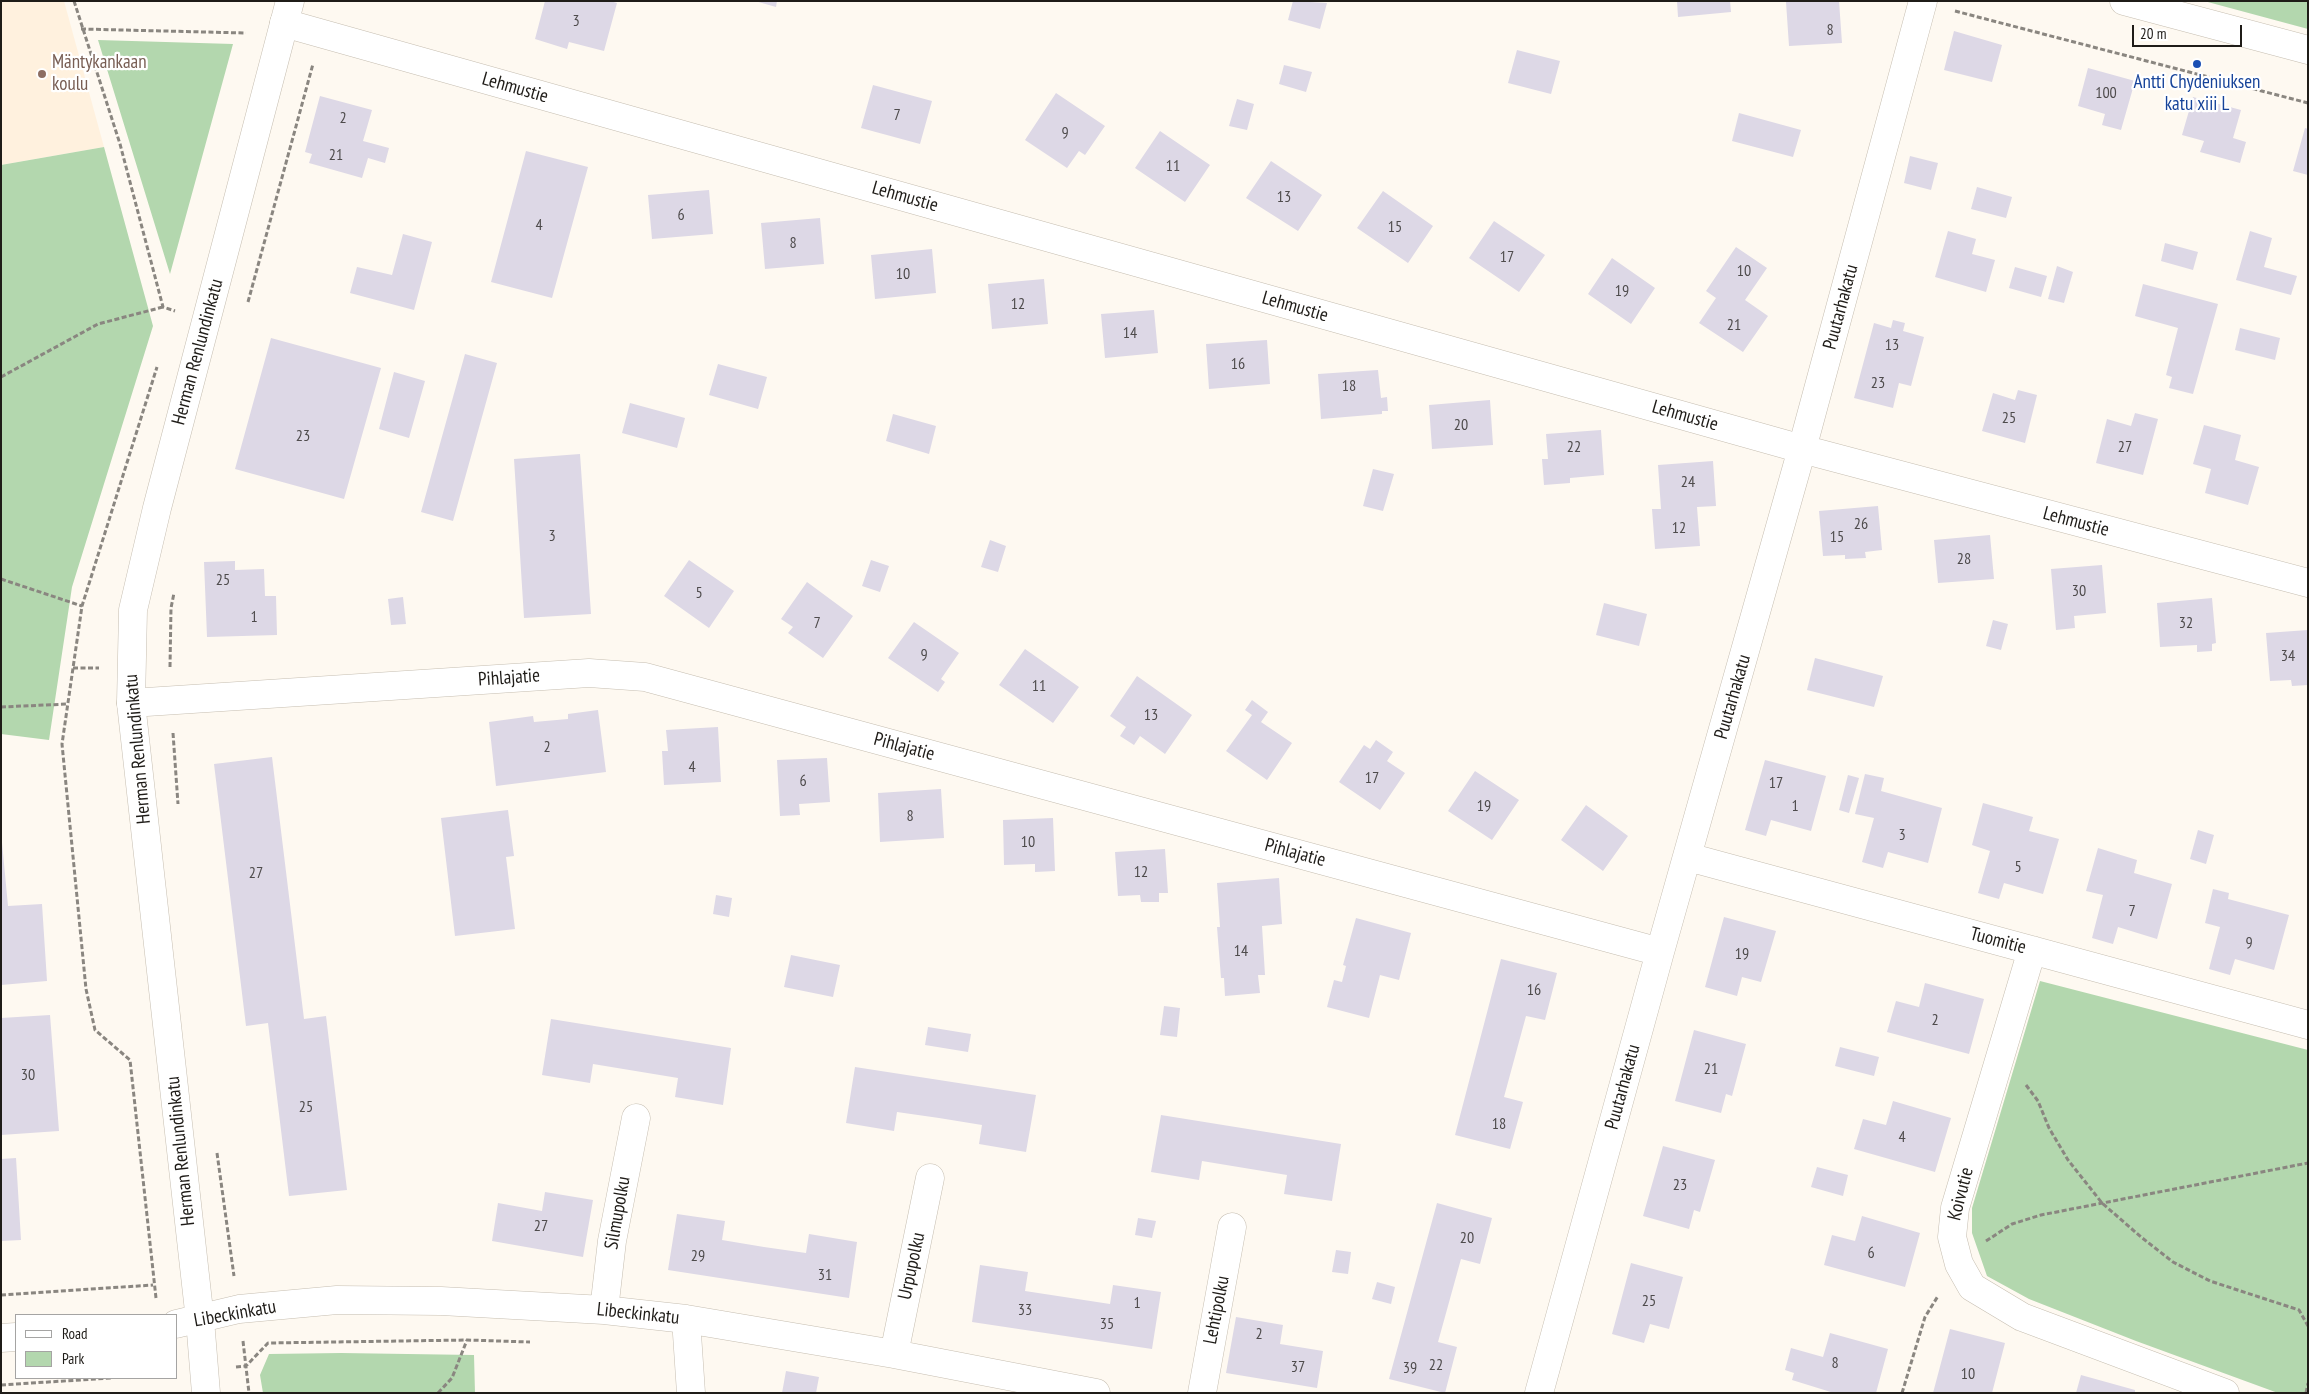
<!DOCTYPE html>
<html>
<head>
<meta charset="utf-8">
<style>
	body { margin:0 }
	#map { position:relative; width:2309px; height:1394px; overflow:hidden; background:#fef9f1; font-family:"PT Sans Narrow",sans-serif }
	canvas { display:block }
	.frame { position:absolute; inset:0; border:2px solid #1f1c18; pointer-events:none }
	.legend { position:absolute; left:15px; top:1314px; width:162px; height:65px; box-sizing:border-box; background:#fff; border:1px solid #a5a4a3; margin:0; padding:6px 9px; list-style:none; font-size:15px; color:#1f1c18 }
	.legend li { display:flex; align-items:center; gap:10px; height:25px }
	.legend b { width:25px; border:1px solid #a5a4a3 }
	.scale { position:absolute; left:2132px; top:25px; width:110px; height:22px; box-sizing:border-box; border:2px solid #1f1c18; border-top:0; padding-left:6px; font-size:15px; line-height:18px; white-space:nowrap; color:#1f1c18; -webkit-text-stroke:4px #fff; paint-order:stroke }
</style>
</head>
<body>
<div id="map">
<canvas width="2309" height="1394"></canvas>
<div class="frame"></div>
<ul class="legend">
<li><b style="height:6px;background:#fff"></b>Road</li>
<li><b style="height:14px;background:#b3d7ae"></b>Park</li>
</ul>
<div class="scale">20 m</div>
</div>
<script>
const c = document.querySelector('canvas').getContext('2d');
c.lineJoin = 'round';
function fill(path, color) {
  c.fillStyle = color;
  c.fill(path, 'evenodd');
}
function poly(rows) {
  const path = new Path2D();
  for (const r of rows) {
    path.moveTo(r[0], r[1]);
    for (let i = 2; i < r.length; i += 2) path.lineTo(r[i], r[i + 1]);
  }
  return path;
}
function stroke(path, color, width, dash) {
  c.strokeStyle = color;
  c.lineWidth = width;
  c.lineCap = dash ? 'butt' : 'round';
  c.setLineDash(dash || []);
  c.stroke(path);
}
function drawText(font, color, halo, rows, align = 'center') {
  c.font = font + ' "PT Sans Narrow",sans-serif';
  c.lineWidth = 4.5;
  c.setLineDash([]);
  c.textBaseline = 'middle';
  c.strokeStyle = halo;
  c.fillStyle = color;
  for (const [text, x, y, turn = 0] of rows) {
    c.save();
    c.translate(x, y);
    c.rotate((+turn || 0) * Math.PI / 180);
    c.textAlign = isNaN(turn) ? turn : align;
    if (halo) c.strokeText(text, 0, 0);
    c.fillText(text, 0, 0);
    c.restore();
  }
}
fill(poly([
	[1,1,64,1,104,147,1,165]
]), '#fff1de');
fill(poly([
	[2204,1,2308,1,2308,29],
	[98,40,233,44,170,274],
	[104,147,153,326,72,587,49,740,1,734,1,165],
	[2040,981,2308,1050,2308,1393,2278,1393,2136,1341,2029,1299,1987,1276,1972,1233,1972,1208],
	[341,1353,474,1355,475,1393,263,1393,260,1375,269,1354]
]), '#b3d7ae');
fill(poly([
	[545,1,610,1,617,3,604,51,569,42,567,49,535,39],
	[755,1,777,1,776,7],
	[1293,1,1327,3,1320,29,1288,20],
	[1677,1,1730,1,1731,12,1678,17],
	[1800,1,1839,1,1842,43,1789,46,1786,2],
	[1954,31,2002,45,1992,82,1944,70],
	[1517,50,1560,61,1551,94,1508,83],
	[1284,65,1312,72,1306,92,1279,84],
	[2088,68,2135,81,2121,130,2102,125,2105,114,2078,106],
	[873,85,932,101,920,144,861,128],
	[1056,93,1105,126,1085,155,1079,151,1067,168,1025,140],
	[320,96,372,110,363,141,389,148,385,163,368,158,362,178,309,163,312,154,305,152],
	[2193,97,2241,110,2233,138,2246,142,2240,163,2200,152,2204,141,2182,135],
	[1237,99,1254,104,1247,130,1229,126],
	[1739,113,1801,130,1793,157,1732,141],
	[2305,128,2308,129,2308,175,2293,171],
	[1160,131,1210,165,1185,202,1135,168],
	[526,151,588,167,552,298,491,282],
	[1910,156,1938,163,1931,190,1904,183],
	[1271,161,1322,195,1298,231,1246,198],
	[1977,187,2012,197,2006,218,1971,209],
	[709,190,713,234,652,239,648,195],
	[1383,191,1433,226,1408,263,1357,228],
	[820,218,824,264,765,269,761,223],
	[1494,221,1545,255,1519,292,1469,258],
	[1948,231,1976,239,1972,254,1995,260,1986,292,1935,277],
	[2250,231,2272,238,2264,267,2297,276,2291,295,2236,280],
	[403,234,432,242,414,310,350,293,357,267,392,275],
	[2165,243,2198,252,2193,270,2161,261],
	[1736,247,1767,268,1745,300,1768,316,1743,352,1699,323,1716,298,1706,291],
	[932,249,936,293,875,299,871,255],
	[1612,258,1655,288,1631,324,1588,294],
	[2057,266,2073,272,2064,303,2048,299],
	[2015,267,2047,276,2041,297,2009,288],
	[1044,279,1048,324,992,329,988,284],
	[2143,284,2218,304,2193,394,2169,388,2172,377,2166,375,2178,328,2135,316],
	[1154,310,1158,353,1105,358,1101,314],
	[1893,320,1905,323,1903,331,1924,337,1911,386,1899,383,1893,408,1854,398,1874,323,1891,328],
	[2240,328,2280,338,2275,360,2235,350],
	[271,338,381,368,344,499,235,469],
	[1267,340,1270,384,1209,389,1206,344],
	[465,354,497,363,453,521,421,512],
	[718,364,767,377,758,409,709,395],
	[1378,370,1381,398,1387,397,1388,411,1382,411,1382,414,1321,419,1318,374],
	[394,372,425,381,409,438,379,429],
	[2018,390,2037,395,2025,443,1982,431,1993,393,2015,400],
	[1490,400,1493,445,1432,449,1429,405],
	[630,403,685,418,677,448,622,433],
	[2135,413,2158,419,2143,475,2096,463,2107,419,2131,426],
	[893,414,936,426,929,454,886,441],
	[2204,425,2241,435,2235,460,2259,467,2248,505,2205,493,2211,469,2193,464],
	[1601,430,1604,475,1570,478,1570,483,1544,485,1542,459,1548,459,1546,434],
	[580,454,591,614,524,618,514,459],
	[1713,461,1716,506,1697,507,1700,546,1655,549,1652,509,1661,509,1658,465],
	[1373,469,1394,474,1383,511,1363,506],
	[1878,506,1882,550,1865,552,1866,558,1845,559,1845,555,1823,556,1819,511],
	[1990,535,1994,579,1938,583,1934,540],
	[990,540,1006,546,998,572,981,567],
	[689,560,734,591,709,628,664,596],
	[871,560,889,566,880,592,862,586],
	[235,561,235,570,264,569,265,596,276,596,277,635,207,637,204,562],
	[2102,565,2106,613,2074,616,2075,628,2056,630,2051,569],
	[807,582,853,616,823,658,788,633,793,627,781,619],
	[403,597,406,624,391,625,388,599],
	[2212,598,2216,643,2212,644,2212,651,2197,652,2197,645,2160,647,2157,603],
	[1604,603,1647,614,1639,646,1596,635],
	[1993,620,2008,624,2001,650,1986,646],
	[914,622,959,653,941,679,945,682,938,692,888,658],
	[2308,630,2308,685,2292,686,2291,680,2270,681,2266,633],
	[1025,649,1079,687,1053,723,999,685],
	[1815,658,1883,676,1874,707,1807,690],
	[1137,676,1192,715,1165,754,1140,736,1134,745,1120,736,1126,727,1110,716],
	[1252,700,1268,712,1261,722,1292,743,1267,780,1226,751,1252,715,1245,710],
	[598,710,606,772,496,786,489,722,533,716,534,722,568,719,568,714],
	[718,727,721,782,664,785,662,751,668,751,666,730],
	[1376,740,1393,752,1387,761,1405,773,1380,810,1339,782,1364,745,1370,749],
	[272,757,304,1019,326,1016,347,1190,289,1196,268,1023,246,1026,214,764],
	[827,758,830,802,799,804,800,815,780,816,777,760],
	[1765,760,1826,776,1811,831,1771,820,1766,836,1745,830],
	[1475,771,1519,800,1492,840,1448,811],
	[1865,774,1884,778,1881,791,1942,808,1928,863,1888,852,1883,868,1862,862,1874,818,1855,814],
	[1848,775,1859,778,1849,813,1839,810],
	[941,789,944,838,880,842,878,793],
	[1983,803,2033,817,2029,831,2059,839,2043,894,2004,883,1999,899,1978,893,1990,851,1972,845],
	[1586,805,1628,836,1603,871,1561,840],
	[508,810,514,856,506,857,515,929,455,936,441,818],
	[1053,818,1055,871,1035,872,1035,864,1004,865,1003,820],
	[2198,830,2214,835,2206,864,2190,859],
	[1,832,8,906,42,904,47,981,1,985],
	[2098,848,2137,860,2134,873,2172,884,2157,939,2118,927,2113,944,2092,938,2103,895,2086,891],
	[1165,849,1168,893,1159,893,1159,902,1141,902,1140,895,1118,896,1115,852],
	[1279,878,1282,924,1262,926,1265,975,1258,975,1260,993,1225,996,1224,978,1221,978,1217,927,1220,927,1217,883],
	[2213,889,2229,893,2228,899,2289,915,2274,970,2235,959,2230,975,2209,969,2220,927,2205,923],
	[716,895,732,898,729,917,713,914],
	[1724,917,1776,931,1761,982,1742,977,1737,996,1705,987],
	[1356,918,1411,933,1399,980,1380,975,1369,1018,1327,1007,1334,980,1342,982,1346,966,1343,965],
	[791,955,840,965,833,997,784,987],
	[1501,959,1557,973,1545,1020,1526,1016,1504,1097,1523,1102,1510,1149,1455,1135],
	[1925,983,1984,999,1969,1054,1887,1032,1896,1001,1919,1007],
	[1164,1006,1180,1008,1177,1037,1160,1035],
	[50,1015,59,1131,1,1135,1,1018],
	[551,1019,731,1048,723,1105,675,1097,678,1078,593,1064,590,1083,542,1075],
	[928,1027,971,1034,968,1052,925,1045],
	[1694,1030,1746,1044,1732,1096,1726,1094,1721,1113,1675,1101],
	[1840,1047,1879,1057,1874,1076,1835,1066],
	[855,1067,1036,1095,1026,1152,979,1144,982,1125,939,1118,897,1112,894,1131,846,1123],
	[1893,1101,1951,1118,1935,1172,1854,1149,1863,1119,1886,1125],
	[1161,1115,1341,1144,1332,1201,1284,1194,1287,1175,1202,1161,1199,1180,1151,1172],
	[1663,1146,1715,1160,1700,1212,1694,1210,1689,1229,1643,1216],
	[16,1158,21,1240,1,1241,1,1159],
	[1817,1167,1848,1175,1843,1196,1811,1187],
	[545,1192,593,1200,583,1257,492,1241,498,1203,542,1211],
	[1437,1203,1492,1218,1480,1264,1461,1259,1438,1342,1457,1347,1445,1393,1389,1379],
	[677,1214,725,1221,722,1240,764,1247,806,1253,809,1234,857,1242,849,1298,668,1270],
	[1862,1216,1920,1233,1905,1287,1824,1265,1832,1235,1855,1241],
	[1138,1218,1156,1221,1152,1238,1135,1235],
	[1336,1250,1351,1252,1348,1274,1332,1272],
	[1631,1263,1683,1277,1669,1329,1650,1324,1644,1343,1612,1334],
	[980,1265,1028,1272,1025,1291,1110,1304,1113,1285,1161,1292,1152,1349,972,1322],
	[1377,1282,1395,1287,1391,1304,1372,1299],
	[1236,1317,1283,1325,1280,1344,1323,1351,1317,1388,1226,1373],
	[1950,1329,2005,1343,1992,1393,1933,1393],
	[1830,1333,1888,1349,1876,1393,1834,1393,1792,1380,1794,1373,1785,1370,1791,1348,1823,1357],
	[786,1371,819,1377,816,1393,782,1393],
	[2081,1375,2135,1390,2135,1393,2076,1393]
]), '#ddd8e6');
const minor = poly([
	[284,23,1802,449,2308,583],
	[131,703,589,673,645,677,1660,952],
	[1688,857,2308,1025],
	[2032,950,1955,1208,1952,1237,1959,1264,1972,1287,2022,1317,2225,1393],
	[604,1310,612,1241,636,1118],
	[686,1319,691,1393],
	[176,1324,239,1309,337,1300,441,1301,604,1310,686,1319,894,1354,1096,1393],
	[1,1338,16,1337],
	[894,1354,930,1178],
	[1202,1393,1232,1227],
	[1539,1393,1660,952,1802,449,1923,1]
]);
const tertiary = poly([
	[206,1393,200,1320,131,703,133,610,157,508,290,1]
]);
const secondary = poly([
	[2124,1,2308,50]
]);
stroke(minor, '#c6beb1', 29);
stroke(tertiary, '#c6beb1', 29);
stroke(secondary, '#c6beb1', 29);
stroke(poly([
	[74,1,120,144,163,307,175,311],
	[1955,11,2308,103],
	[81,29,246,33],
	[248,302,313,64],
	[1,377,98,324,163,307],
	[1,579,82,606],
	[170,667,171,608,174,593],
	[73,668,99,668],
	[1,707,68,704],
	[173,733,178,804],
	[2026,1085,2038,1101,2049,1128,2068,1160,2102,1203,2141,1237,2173,1262,2210,1281,2299,1310,2308,1326],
	[217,1153,234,1276],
	[1986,1241,2012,1224,2041,1215,2308,1163],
	[1,1295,153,1285],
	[156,1298,130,1060,95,1030,86,989,62,744,82,606,157,367],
	[243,1341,249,1393],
	[236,1367,246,1366,268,1343,467,1340,530,1342],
	[1,1385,111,1378],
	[438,1393,452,1378,467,1340],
	[1902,1393,1925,1317,1938,1296],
	[2306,1393,2308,1383]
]), '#8a8680', 3, [5, 2.5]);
stroke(minor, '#fff', 28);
stroke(tertiary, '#fff', 28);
stroke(secondary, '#fff', 28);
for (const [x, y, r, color] of [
	[2197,64,5,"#1a4fb4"],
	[42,74,5,"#8d6e63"]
]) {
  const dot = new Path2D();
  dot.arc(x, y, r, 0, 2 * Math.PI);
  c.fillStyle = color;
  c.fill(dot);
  stroke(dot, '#fff', 2);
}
drawText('16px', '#4e4b4c', null, [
	["3",576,21],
	["8",1830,30],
	["100",2106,93],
	["7",897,115],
	["2",343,118],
	["9",1065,133],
	["21",336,155],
	["11",1173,166],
	["13",1284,197],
	["6",681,215],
	["4",539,225],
	["15",1395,227],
	["8",793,243],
	["17",1507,257],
	["10",1744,271],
	["10",903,274],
	["19",1622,291],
	["12",1018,304],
	["21",1734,325],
	["14",1130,333],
	["13",1892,345],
	["16",1238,364],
	["23",1878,383],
	["18",1349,386],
	["25",2009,418],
	["20",1461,425],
	["23",303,436],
	["22",1574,447],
	["27",2125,447],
	["24",1688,482],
	["26",1861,524],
	["12",1679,528],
	["3",552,536],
	["15",1837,537],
	["28",1964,559],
	["25",223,580],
	["30",2079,591],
	["5",699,593],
	["1",254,617],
	["7",817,623],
	["32",2186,623],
	["9",924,655],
	["34",2288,656],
	["11",1039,686],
	["13",1151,715],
	["2",547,747],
	["4",692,767],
	["17",1372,778],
	["6",803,781],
	["17",1776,783],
	["19",1484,806],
	["1",1795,806],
	["8",910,816],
	["3",1902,835],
	["10",1028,842],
	["5",2018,867],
	["12",1141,872],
	["27",256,873],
	["7",2132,911],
	["9",2249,943],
	["14",1241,951],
	["19",1742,954],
	["16",1534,990],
	["2",1935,1020],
	["21",1711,1069],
	["30",28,1075],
	["25",306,1107],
	["18",1499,1124],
	["4",1902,1137],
	["23",1680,1185],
	["27",541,1226],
	["20",1467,1238],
	["6",1871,1253],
	["29",698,1256],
	["31",825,1275],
	["25",1649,1301],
	["1",1137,1303],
	["33",1025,1310],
	["35",1107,1324],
	["2",1259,1334],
	["8",1835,1363],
	["22",1436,1365],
	["37",1298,1367],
	["39",1410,1368],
	["10",1968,1374]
]);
drawText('19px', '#785e54', '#fff', [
	["Mäntykankaan",52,63],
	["koulu",52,85]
], 'left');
drawText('19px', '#164399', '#fff', [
	["Antti Chydeniuksen",2197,83],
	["katu xiii L",2197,105]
]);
drawText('19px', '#1f1c18', '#fff', [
	["Lehmustie",515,88,16],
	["Lehmustie",905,197,16],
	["Lehmustie",1295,307,16],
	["Puutarhakatu",1841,307,-75],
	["Herman Renlundinkatu",198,352,-75],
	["Lehmustie",1685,416,16],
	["Lehmustie",2076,522,15],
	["Pihlajatie",509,678,-4],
	["Puutarhakatu",1733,697,-74],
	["Pihlajatie",904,747,15],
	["Herman Renlundinkatu",138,749,-95],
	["Pihlajatie",1295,853,15],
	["Tuomitie",1998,941,15],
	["Puutarhakatu",1623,1087,-75],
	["Herman Renlundinkatu",181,1151,-96],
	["Koivutie",1961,1194,-76],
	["Silmupolku",618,1213,-80],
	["Urpupolku",912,1266,-78],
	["Lehtipolku",1217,1310,-79],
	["Libeckinkatu",235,1314,-10],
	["Libeckinkatu",638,1314,6]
]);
</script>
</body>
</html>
